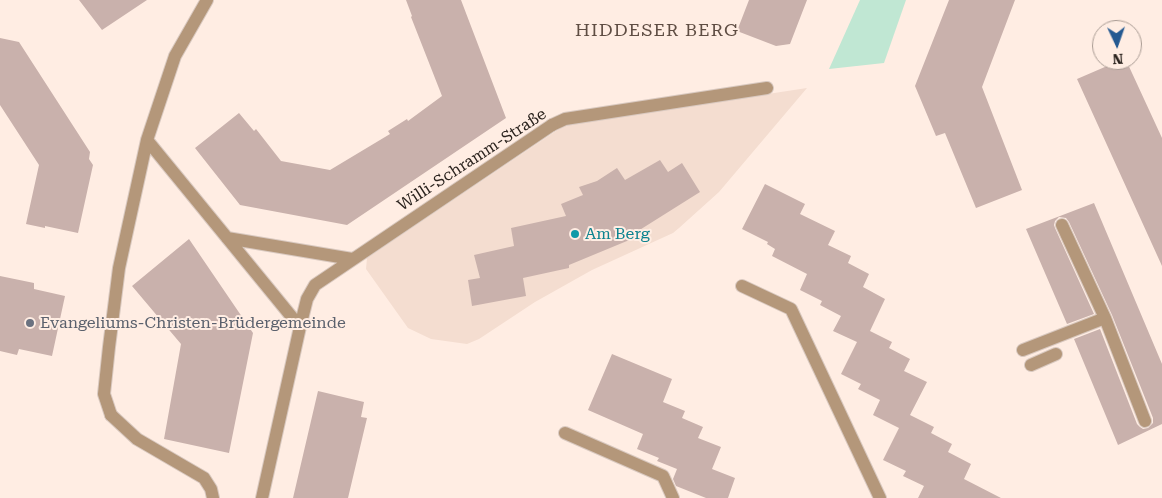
<!DOCTYPE html>
<html>
<head>
<meta charset="utf-8">
<style>
	body { margin:0 }
	#map { position:relative; width:1162px; height:498px; overflow:hidden; background:#ffede3; font-family:"Roboto Serif",serif }
	canvas { display:block }
	.north { position:absolute; left:1092px; top:20px; width:50px; height:50px; box-sizing:border-box; background:#ffede3; border:1px solid #aa9c94; border-radius:50%; rotate:177deg; font-size:14px; font-weight:700; line-height:20px; text-align:center; color:#2b231e }
	.north::after { content:''; display:block; margin:auto; width:18px; height:22px; background:#245991; clip-path:polygon(50% 0,100% 100%,50% 72%,0 100%) }
</style>
</head>
<body>
<div id="map">
<canvas width="1162" height="498"></canvas>
<div class="north">N</div>
</div>
<script>
const c = document.querySelector('canvas').getContext('2d');
c.lineJoin = 'round';
function fill(path, color) {
  c.fillStyle = color;
  c.fill(path, 'evenodd');
}
function poly(rows) {
  const path = new Path2D();
  for (const r of rows) {
    path.moveTo(r[0], r[1]);
    for (let i = 2; i < r.length; i += 2) path.lineTo(r[i], r[i + 1]);
  }
  return path;
}
function stroke(path, color, width, dash) {
  c.strokeStyle = color;
  c.lineWidth = width;
  c.lineCap = dash ? 'butt' : 'round';
  c.setLineDash(dash || []);
  c.stroke(path);
}
function drawText(font, color, halo, rows, align = 'center') {
  c.font = font + ' "Roboto Serif",serif';
  c.lineWidth = 4;
  c.setLineDash([]);
  c.textBaseline = 'middle';
  c.strokeStyle = halo;
  c.fillStyle = color;
  for (const [text, x, y, turn = 0] of rows) {
    c.save();
    c.translate(x, y);
    c.rotate((+turn || 0) * Math.PI / 180);
    c.textAlign = isNaN(turn) ? turn : align;
    if (halo) c.strokeText(text, 0, 0);
    c.fillText(text, 0, 0);
    c.restore();
  }
}
fill(poly([
	[807,88,719,192,679,228,673,233,592,270,535,302,479,339,467,344,431,339,408,328,366,269,367,258,565,125]
]), '#f4ddd0');
fill(poly([
	[860,0,906,0,884,63,829,69]
]), '#c0e7d3');
fill(poly([
	[79,0,147,0,102,30],
	[406,0,461,0,506,118,347,225,240,205,195,148,239,113,254,131,256,129,281,161,330,170,390,134,388,131,407,119,408,121,442,96,411,17,412,16],
	[749,0,807,0,790,44,776,46,737,31],
	[949,0,1015,0,982,87,1022,190,976,208,945,133,936,136,915,86],
	[0,38,19,42,90,152,89,159,93,165,78,233,45,226,45,228,26,224,39,165,0,105],
	[1121,60,1126,60,1162,138,1162,266,1077,79],
	[660,160,668,172,682,163,700,192,638,231,639,236,569,265,569,268,523,278,526,296,472,306,468,280,480,278,474,255,514,246,511,228,566,216,561,204,583,195,579,187,597,181,617,168,625,180],
	[765,184,805,204,800,214,835,231,828,245,851,256,848,263,869,274,863,287,885,299,870,331,892,342,889,348,910,359,904,371,927,382,910,415,934,427,931,433,952,444,948,452,971,464,964,479,1001,498,918,498,924,486,903,476,906,471,883,460,899,428,873,415,880,400,858,389,861,384,841,374,857,342,833,331,841,316,820,305,822,301,800,290,807,274,772,256,775,249,767,244,768,242,742,229],
	[1094,203,1162,364,1162,424,1118,445,1074,339,1100,329,1137,424,1140,427,1143,429,1148,428,1153,423,1153,418,1112,315,1069,222,1066,218,1059,217,1055,221,1054,225,1055,228,1094,314,1067,324,1026,229],
	[189,239,253,333,229,453,164,439,181,344,132,286],
	[0,276,34,283,34,289,65,296,52,356,19,349,17,355,0,351],
	[612,354,672,379,663,402,685,411,682,418,703,427,698,438,721,447,712,469,735,478,728,498,706,498,676,486,673,479,677,469,657,461,659,458,637,449,643,434,588,410],
	[318,391,364,402,361,417,367,418,348,498,293,498]
]), '#c9b1ac');
const lane = poly([
	[552,125,565,119,767,88],
	[1062,225,1105,318],
	[742,286,791,309,880,498],
	[1023,350,1105,318,1145,421],
	[1031,365,1056,354],
	[111,415,137,439,204,478,211,489,213,498],
	[565,433,663,476,673,498]
]);
const street = poly([
	[147,140,300,327,262,498],
	[227,238,352,259],
	[300,327,307,299,315,285,552,125],
	[111,415,104,394,109,347,119,268,147,140,175,56,207,0]
]);
stroke(lane, '#d9c9c0', 14);
stroke(street, '#d9c9c0', 14);
stroke(lane, '#b4977a', 12);
stroke(street, '#b4977a', 12);
for (const [x, y, r, color] of [
	[575,234,5,"#0f9aa8"],
	[30,323,5,"#6b7280"]
]) {
  const dot = new Path2D();
  dot.arc(x, y, r, 0, 2 * Math.PI);
  c.fillStyle = color;
  c.fill(dot);
  stroke(dot, '#ffede3', 2);
}
drawText('16px', '#2b231e', '#ffede3', [
	["Willi-Schramm-Straße",472,160,-33]
]);
drawText('16px', '#0d838f', '#ffede3', [
	["Am Berg",585,234]
], 'left');
drawText('16px', '#5b616d', '#ffede3', [
	["Evangeliums-Christen-Brüdergemeinde",40,323]
], 'left');
c.letterSpacing = '1px';
drawText('18px', '#5f4d43', '#ffede3', [
	["HIDDESER BERG",657,31]
]);
c.letterSpacing = '0px';
</script>
</body>
</html>
